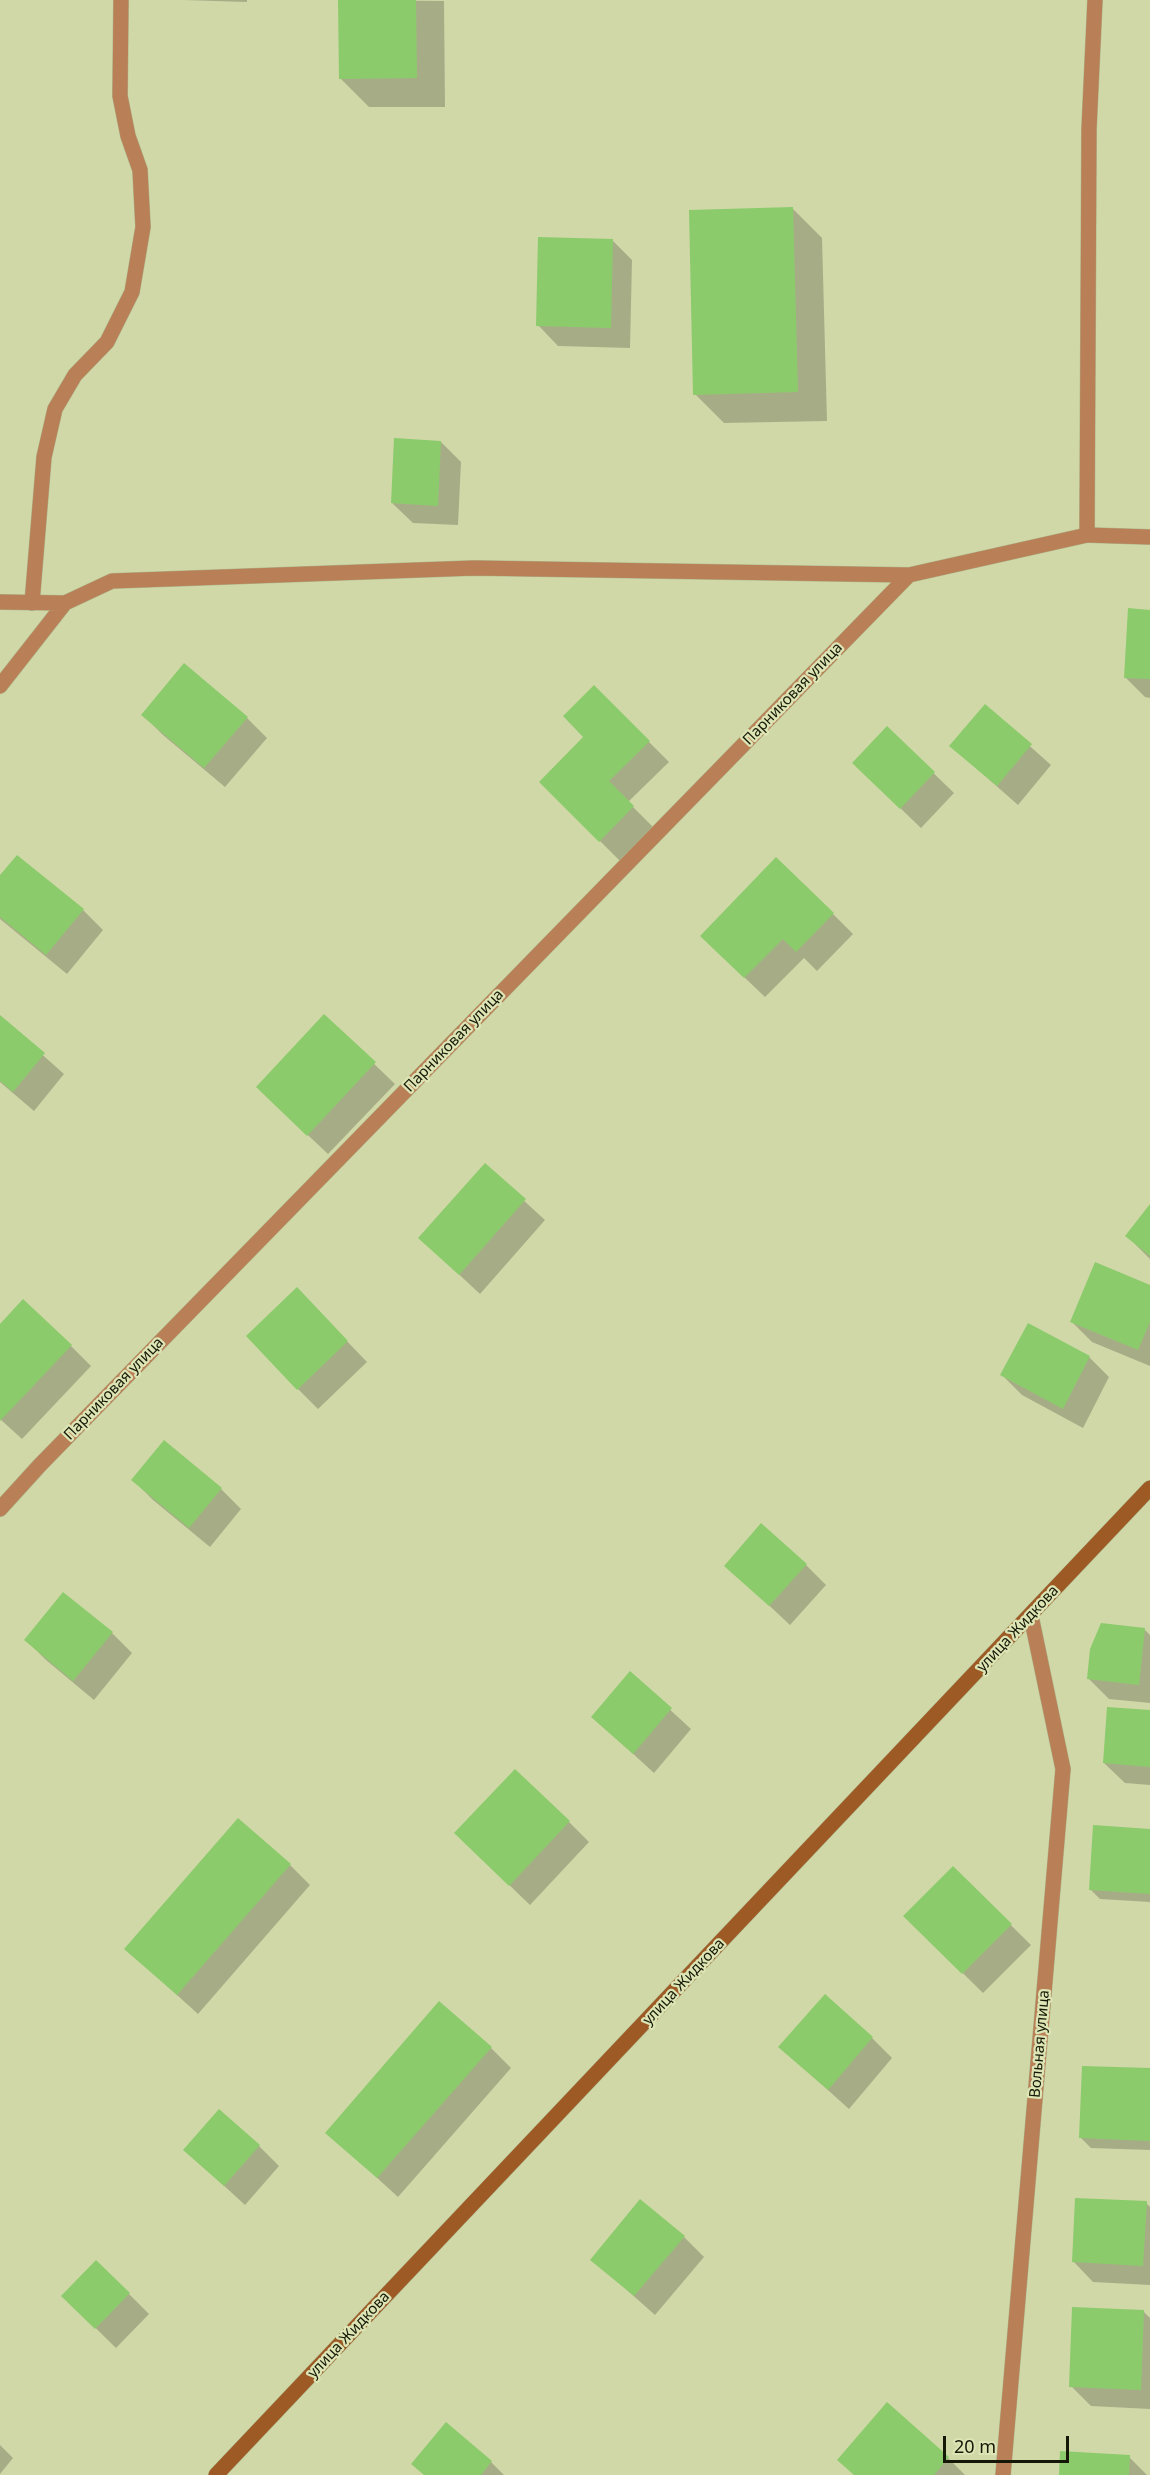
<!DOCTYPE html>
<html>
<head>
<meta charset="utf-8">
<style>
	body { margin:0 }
	#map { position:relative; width:1150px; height:2475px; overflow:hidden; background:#d0d8a8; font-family:"Noto Sans",sans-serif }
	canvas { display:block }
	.scale { position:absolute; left:943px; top:2436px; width:126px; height:27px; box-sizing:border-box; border:3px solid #161807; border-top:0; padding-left:8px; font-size:18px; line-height:21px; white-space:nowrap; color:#161807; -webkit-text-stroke:4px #dde5b5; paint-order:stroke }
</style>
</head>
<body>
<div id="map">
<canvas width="1150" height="2475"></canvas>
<div class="scale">20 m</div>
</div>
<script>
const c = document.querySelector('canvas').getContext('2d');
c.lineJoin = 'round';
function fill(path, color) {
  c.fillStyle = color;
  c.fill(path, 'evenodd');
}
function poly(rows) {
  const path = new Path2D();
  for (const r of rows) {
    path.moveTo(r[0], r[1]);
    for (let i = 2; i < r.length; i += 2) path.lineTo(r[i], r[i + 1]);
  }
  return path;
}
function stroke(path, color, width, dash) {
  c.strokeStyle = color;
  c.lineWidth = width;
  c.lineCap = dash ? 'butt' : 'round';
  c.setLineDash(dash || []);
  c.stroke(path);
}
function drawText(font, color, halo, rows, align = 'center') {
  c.font = font + ' "Noto Sans",sans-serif';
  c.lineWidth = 4.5;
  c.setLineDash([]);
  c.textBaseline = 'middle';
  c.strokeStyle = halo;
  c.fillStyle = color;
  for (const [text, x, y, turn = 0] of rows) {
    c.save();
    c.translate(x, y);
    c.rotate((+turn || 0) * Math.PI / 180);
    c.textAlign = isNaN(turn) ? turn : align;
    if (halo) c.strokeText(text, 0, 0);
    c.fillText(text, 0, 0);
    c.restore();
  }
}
fill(poly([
	[183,0,247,0,247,2],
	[339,0,444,1,445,107,369,107,340,78],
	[793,209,822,238,827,421,724,423,695,394],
	[612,240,632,260,630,348,558,346,538,325],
	[441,442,461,462,458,525,413,523,392,503],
	[1150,611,1150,698,1145,697,1125,677],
	[594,687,669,762,628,802,653,827,620,861,541,782,585,737],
	[985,706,1051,765,1018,805,951,746],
	[143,715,247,718,267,738,225,787,163,735],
	[887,728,954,793,921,828,874,783],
	[0,878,83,910,103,930,67,974,0,919],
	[833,914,853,934,817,971,804,958,765,997,722,956],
	[324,1016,395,1084,328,1154,278,1107],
	[0,1017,64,1074,34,1111,0,1082],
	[485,1165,545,1220,480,1294,420,1238],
	[1150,1207,1150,1259,1127,1236],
	[1150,1287,1150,1366,1092,1342,1072,1322],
	[317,1310,367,1362,318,1409,298,1389],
	[0,1326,71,1346,91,1366,22,1439,0,1419],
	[1089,1357,1109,1377,1083,1428,1022,1395,1002,1375],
	[133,1480,221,1489,241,1509,210,1547,153,1500],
	[726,1565,806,1565,826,1585,790,1625],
	[1145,1630,1150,1635,1150,1703,1109,1699,1089,1679],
	[112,1633,132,1653,94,1700,46,1660,26,1640],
	[630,1673,691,1729,654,1773,593,1717],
	[1150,1712,1150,1785,1125,1783,1104,1763],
	[569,1822,589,1842,530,1905,476,1853],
	[1150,1831,1150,1902,1100,1899,1090,1889],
	[290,1865,310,1885,198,2014,126,1949],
	[953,1868,1031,1945,983,1993,905,1916],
	[872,2038,892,2058,849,2109,780,2047],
	[491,2048,511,2068,398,2197,327,2132],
	[1150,2070,1150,2150,1091,2148,1081,2138],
	[259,2146,279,2166,245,2205,185,2150],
	[1146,2203,1150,2207,1150,2285,1093,2282,1073,2261],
	[684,2237,704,2257,655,2315,592,2259],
	[129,2294,149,2314,116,2348,63,2296],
	[1144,2312,1150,2318,1150,2409,1091,2406,1071,2386],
	[887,2404,948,2458,965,2475,855,2475],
	[446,2424,491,2462,504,2475,424,2475],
	[0,2445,13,2458,0,2474],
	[1129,2457,1147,2475,1060,2475]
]), '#0003');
fill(poly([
	[338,0,416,0,417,78,339,79],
	[793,207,798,392,693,395,689,210],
	[538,237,613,239,611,328,536,326],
	[394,438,441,441,438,506,391,503],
	[1128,608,1150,610,1150,679,1124,678],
	[184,663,248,717,204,768,141,715],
	[594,685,650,741,609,781,634,806,599,842,539,782,583,737,563,716],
	[985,704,1032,744,997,786,949,746],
	[887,726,935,772,900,809,852,763],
	[17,855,84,909,46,955,0,917,0,875],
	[776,857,834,913,796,952,783,939,744,978,700,936],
	[324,1014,376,1062,307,1136,256,1087],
	[0,1015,45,1053,13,1092,0,1081],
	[485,1163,526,1199,459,1275,418,1238],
	[1150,1204,1150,1256,1125,1236],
	[1095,1262,1150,1285,1150,1322,1138,1350,1070,1322],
	[297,1287,348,1341,297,1390,246,1336],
	[23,1299,72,1345,0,1421,0,1324],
	[1028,1323,1090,1356,1063,1409,1000,1375],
	[164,1440,222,1488,189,1528,131,1480],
	[761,1523,807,1564,769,1606,724,1566],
	[63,1592,113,1632,73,1681,24,1640],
	[1101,1623,1145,1628,1139,1685,1087,1679,1090,1649],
	[630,1671,672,1708,633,1754,591,1717],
	[1107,1707,1150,1710,1150,1767,1103,1763],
	[515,1769,570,1821,509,1886,454,1833],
	[238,1818,291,1864,177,1995,124,1949],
	[1093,1825,1150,1829,1150,1894,1089,1890],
	[953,1866,1012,1924,962,1974,903,1916],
	[825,1994,873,2037,828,2090,778,2047],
	[439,2001,492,2047,377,2178,325,2133],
	[1082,2066,1150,2068,1150,2141,1079,2138],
	[219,2109,260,2145,224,2186,183,2150],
	[1075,2198,1147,2201,1143,2266,1072,2262],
	[640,2199,685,2236,634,2296,590,2260],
	[96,2260,130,2293,95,2329,61,2296],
	[1072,2307,1144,2310,1141,2390,1069,2387],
	[887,2402,949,2457,934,2475,854,2475,837,2460],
	[446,2422,492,2461,481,2475,424,2475,411,2464],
	[1060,2451,1130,2455,1129,2475,1059,2475]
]), '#8bcb6b');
const service = poly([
	[1095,0,1089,129,1087,535,1150,537],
	[32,603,44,457,55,409,75,375,107,342,132,292,143,227,140,170,128,136,120,96,121,0]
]);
const minor = poly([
	[0,602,65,603,112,581,474,568,909,575,1087,535],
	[0,686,65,603],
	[0,1509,40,1465,909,575],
	[1003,2475,1063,1769,1031,1616]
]);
const secondary = poly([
	[216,2475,1150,1488]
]);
stroke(service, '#afb58b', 16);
stroke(minor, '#afb58b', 16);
stroke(secondary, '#afb58b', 16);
stroke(service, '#b97f56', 15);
stroke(minor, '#b97f56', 15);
stroke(secondary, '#9d5a24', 15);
drawText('15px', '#161807', '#dde5b5', [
	["Парниковая улица",793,694,-46],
	["Парниковая улица",454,1041,-46],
	["Парниковая улица",114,1389,-46],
	["улица Жидкова",1018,1629,-47],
	["улица Жидкова",684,1982,-47],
	["Вольная улица",1040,2044,-85],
	["улица Жидкова",349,2335,-47]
]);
</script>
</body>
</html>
